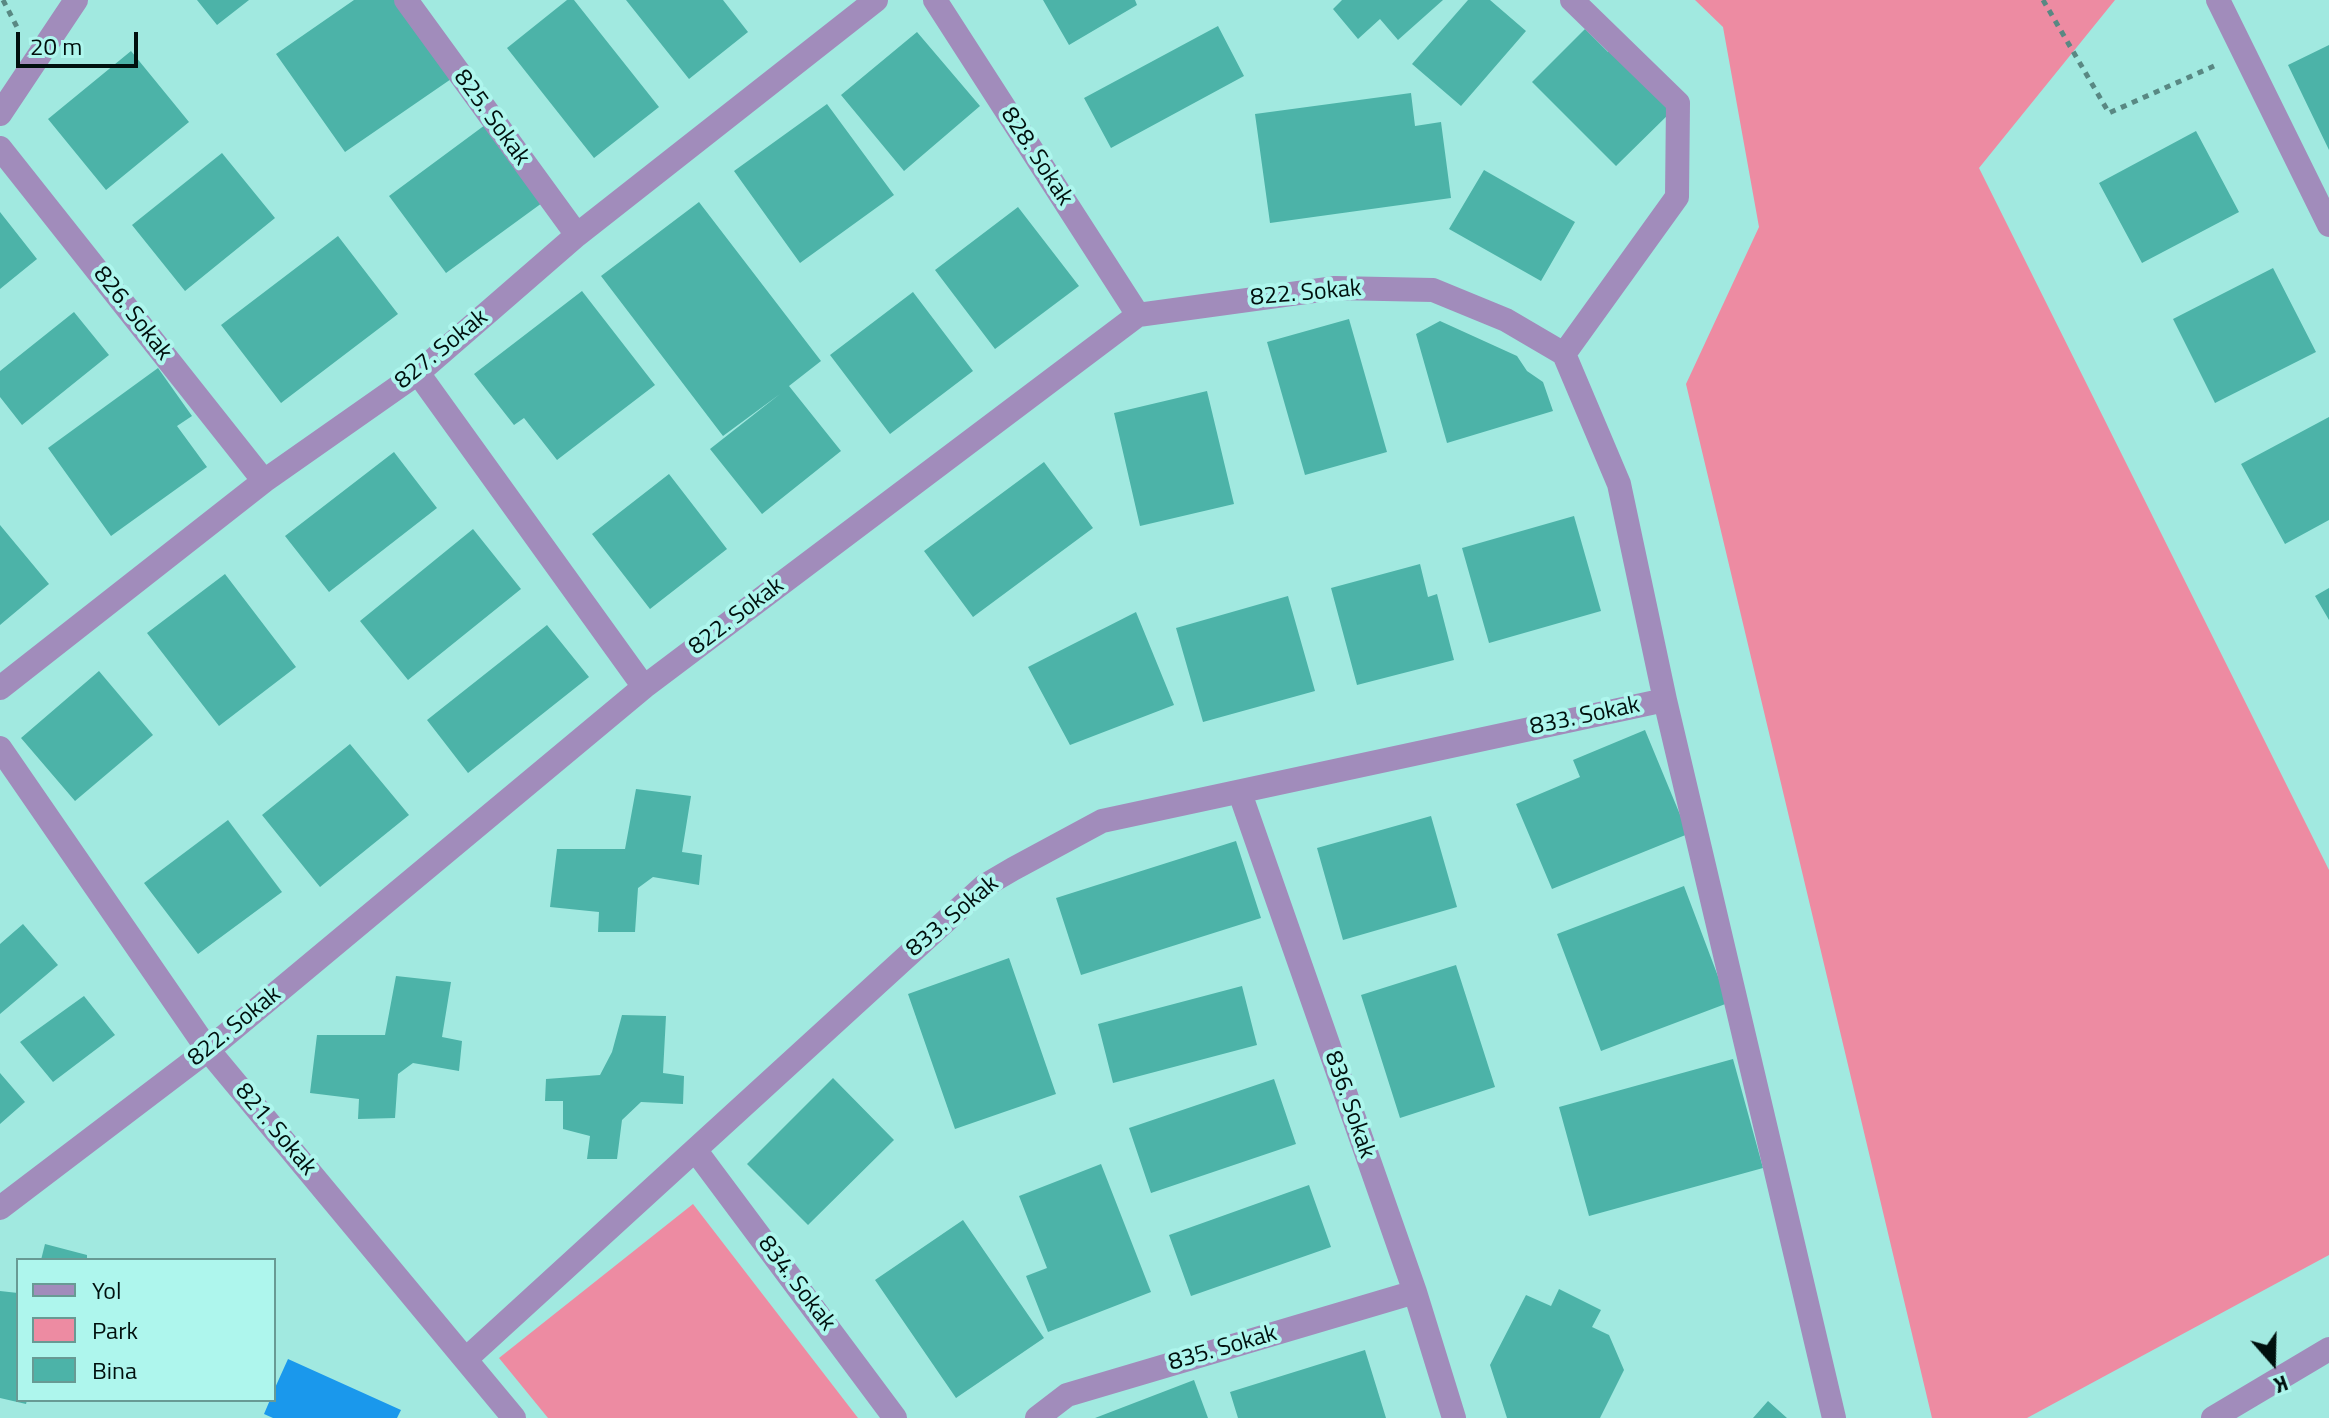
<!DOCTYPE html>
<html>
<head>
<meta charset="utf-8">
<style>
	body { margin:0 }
	#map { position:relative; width:2329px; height:1418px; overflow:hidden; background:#a1e9e0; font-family:"Titillium Web",sans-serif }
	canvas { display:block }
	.legend { position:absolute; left:16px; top:1258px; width:260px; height:144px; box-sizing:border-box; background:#aef6ed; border:2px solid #689a94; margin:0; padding:10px 14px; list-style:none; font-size:24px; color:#00100e }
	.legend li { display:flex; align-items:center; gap:16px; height:40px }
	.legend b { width:40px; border:2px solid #689a94 }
	.north { position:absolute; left:2233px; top:1322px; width:80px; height:80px; -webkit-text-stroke:6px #aef6ed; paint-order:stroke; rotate:160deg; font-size:22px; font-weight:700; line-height:32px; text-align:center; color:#00100e }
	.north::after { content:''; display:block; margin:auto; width:28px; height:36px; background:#00100e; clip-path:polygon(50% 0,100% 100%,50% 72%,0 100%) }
	.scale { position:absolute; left:16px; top:32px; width:122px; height:36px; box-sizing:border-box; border:4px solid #00100e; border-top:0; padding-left:10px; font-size:24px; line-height:28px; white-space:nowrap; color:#00100e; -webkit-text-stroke:6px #aef6ed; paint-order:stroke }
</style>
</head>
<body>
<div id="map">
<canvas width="2329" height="1418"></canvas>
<ul class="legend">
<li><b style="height:10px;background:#a18cbb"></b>Yol</li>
<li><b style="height:22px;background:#ed8ba2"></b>Park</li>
<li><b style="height:22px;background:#4cb3a8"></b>Bina</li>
</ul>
<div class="north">K</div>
<div class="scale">20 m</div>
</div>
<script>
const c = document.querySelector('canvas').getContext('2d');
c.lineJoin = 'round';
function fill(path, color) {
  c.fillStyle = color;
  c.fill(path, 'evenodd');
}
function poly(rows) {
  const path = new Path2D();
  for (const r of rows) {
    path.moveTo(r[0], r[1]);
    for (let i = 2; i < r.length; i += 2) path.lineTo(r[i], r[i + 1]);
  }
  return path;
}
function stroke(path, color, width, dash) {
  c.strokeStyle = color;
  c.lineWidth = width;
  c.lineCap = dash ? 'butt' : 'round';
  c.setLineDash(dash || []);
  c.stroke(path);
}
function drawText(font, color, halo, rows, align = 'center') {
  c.font = font + ' "Titillium Web",sans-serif';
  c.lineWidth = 8;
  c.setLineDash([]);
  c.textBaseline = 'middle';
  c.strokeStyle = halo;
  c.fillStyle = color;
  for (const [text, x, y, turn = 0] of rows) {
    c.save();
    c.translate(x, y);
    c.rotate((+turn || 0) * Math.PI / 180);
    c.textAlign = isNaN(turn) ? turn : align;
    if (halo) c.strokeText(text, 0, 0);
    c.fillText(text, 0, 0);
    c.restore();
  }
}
fill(poly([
	[1695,0,2115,0,1979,168,2329,870,2329,1255,2027,1418,1932,1418,1686,384,1759,227,1723,27],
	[693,1204,858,1418,548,1418,499,1358]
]), '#ed8ba2');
fill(poly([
	[288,1359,401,1410,397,1418,273,1418,264,1414,270,1400,274,1400,274,1390]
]), '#1a98ec');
fill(poly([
	[197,0,249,0,217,25],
	[354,0,400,0,454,77,345,152,276,54],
	[567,0,574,0,659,107,594,158,507,48],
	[626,0,723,0,748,32,689,79],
	[1043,0,1135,0,1137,5,1069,45],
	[1342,0,1443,0,1398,40,1380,19,1358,39,1333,9],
	[1468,0,1490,0,1526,31,1461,106,1412,64],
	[1218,26,1244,76,1111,148,1084,98],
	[1585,29,1608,52,1612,48,1674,109,1616,166,1532,82],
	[917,32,980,106,904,171,841,95],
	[2329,45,2329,150,2288,65],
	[131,51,189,122,106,190,48,119],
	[1411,93,1415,126,1441,122,1451,198,1270,223,1255,114],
	[827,104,894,195,800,263,734,171],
	[485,125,542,203,446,273,389,196],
	[2196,131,2239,212,2142,263,2099,183],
	[222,153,275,218,185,291,132,225],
	[1484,170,1575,222,1541,281,1449,229],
	[699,202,821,361,789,386,841,451,762,514,710,449,780,394,723,436,601,276],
	[1018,207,1079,286,995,349,935,270],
	[0,212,37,259,0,289],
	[338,236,398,314,281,403,221,325],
	[2273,268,2316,352,2215,403,2173,319],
	[582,291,655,385,557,460,524,418,514,425,474,374],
	[913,292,973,371,890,434,830,355],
	[74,312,109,355,22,425,0,397,0,371],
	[1349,319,1387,452,1305,475,1267,342],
	[1440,321,1517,356,1527,371,1543,382,1553,411,1447,443,1416,334],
	[158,368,192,416,177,426,207,467,111,536,48,448],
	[1207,391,1234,504,1140,526,1114,413],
	[2329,417,2329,520,2285,544,2241,464],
	[394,452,437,508,329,592,285,536],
	[1044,462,1093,528,973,617,924,551],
	[669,474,727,549,650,609,592,534],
	[1574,516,1601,611,1489,643,1462,548],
	[0,525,49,584,0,625],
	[473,529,521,589,408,680,360,621],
	[1420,564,1428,597,1437,594,1454,660,1357,685,1331,588],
	[225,574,296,667,219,726,147,633],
	[2329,588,2329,620,2315,596],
	[1288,596,1315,691,1203,722,1176,628],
	[1136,612,1174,705,1070,745,1028,667],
	[547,625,589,677,468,773,427,720],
	[99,671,153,735,75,801,21,738],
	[1645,730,1688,834,1552,889,1516,804,1580,777,1573,760],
	[350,744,409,815,320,887,262,815],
	[636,789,691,796,682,852,702,855,699,885,653,877,638,888,635,932,598,932,599,912,550,907,557,849,625,849],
	[1431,816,1457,907,1343,940,1317,848],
	[228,820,282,892,198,954,144,883],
	[1236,841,1261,918,1081,975,1056,898],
	[1684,886,1728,1003,1601,1051,1557,934],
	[23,924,58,965,0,1014,0,944],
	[1009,958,1056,1094,955,1129,908,994],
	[1456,965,1495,1087,1400,1118,1361,995],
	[396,976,451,982,442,1037,462,1041,459,1071,413,1063,398,1074,395,1118,358,1119,359,1099,310,1093,317,1035,385,1035],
	[1242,986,1257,1045,1113,1083,1098,1024],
	[84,996,115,1035,53,1082,20,1042],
	[622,1015,666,1016,663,1073,684,1076,683,1104,641,1102,622,1120,617,1159,587,1159,590,1136,563,1129,563,1101,545,1101,546,1079,600,1075,612,1052],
	[1733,1059,1763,1168,1589,1216,1559,1107],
	[0,1073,25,1102,0,1124],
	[833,1078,894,1140,808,1225,747,1164],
	[1274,1079,1296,1144,1151,1193,1129,1128],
	[1101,1164,1151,1292,1048,1332,1026,1276,1047,1268,1019,1196],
	[1309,1185,1331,1247,1191,1296,1169,1235],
	[963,1220,1044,1338,956,1398,875,1280],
	[45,1244,87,1255,87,1260,41,1260],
	[1559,1289,1601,1310,1592,1327,1609,1335,1624,1370,1600,1418,1507,1418,1490,1365,1526,1295,1551,1306],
	[0,1291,18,1293,18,1400,27,1400,26,1404,0,1398],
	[1365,1350,1386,1418,1238,1418,1230,1392],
	[1194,1380,1208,1418,1095,1418],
	[1768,1401,1787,1418,1753,1418]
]), '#4cb3a8');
stroke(poly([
	[3,0,19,31],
	[2043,0,2109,113,2214,66]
]), '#598883', 5, [6, 6]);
stroke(poly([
	[406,0,577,235],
	[935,0,1138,315],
	[2218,0,2329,225],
	[0,114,76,0],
	[0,148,264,481],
	[1564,354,1619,484,1665,700,1834,1418],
	[1564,354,1677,197,1678,103,1572,0],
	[418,373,644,687],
	[0,688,264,481,418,373,577,235,876,0],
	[0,748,208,1050,514,1418],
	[1240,793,1415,1292,1454,1418],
	[696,1151,895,1418],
	[0,1208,208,1050,644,687,1138,315,1335,288,1433,290,1506,320,1564,354],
	[466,1359,984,886,1013,869,1102,821,1665,700],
	[1037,1418,1067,1395,1415,1292],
	[2213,1418,2329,1349]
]), '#a18cbb', 24);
drawText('24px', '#00100e', '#aef6ed', [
	["825. Sokak",491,118,54],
	["828. Sokak",1036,157,57],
	["822. Sokak",1306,294,-5],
	["826. Sokak",132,314,52],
	["827. Sokak",442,350,-39],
	["822. Sokak",737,617,-37],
	["833. Sokak",1585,717,-12],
	["833. Sokak",953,917,-40],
	["822. Sokak",235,1027,-39],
	["836. Sokak",1349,1105,71],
	["821. Sokak",275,1130,50],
	["834. Sokak",796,1284,53],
	["835. Sokak",1223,1349,-16]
]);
</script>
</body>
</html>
